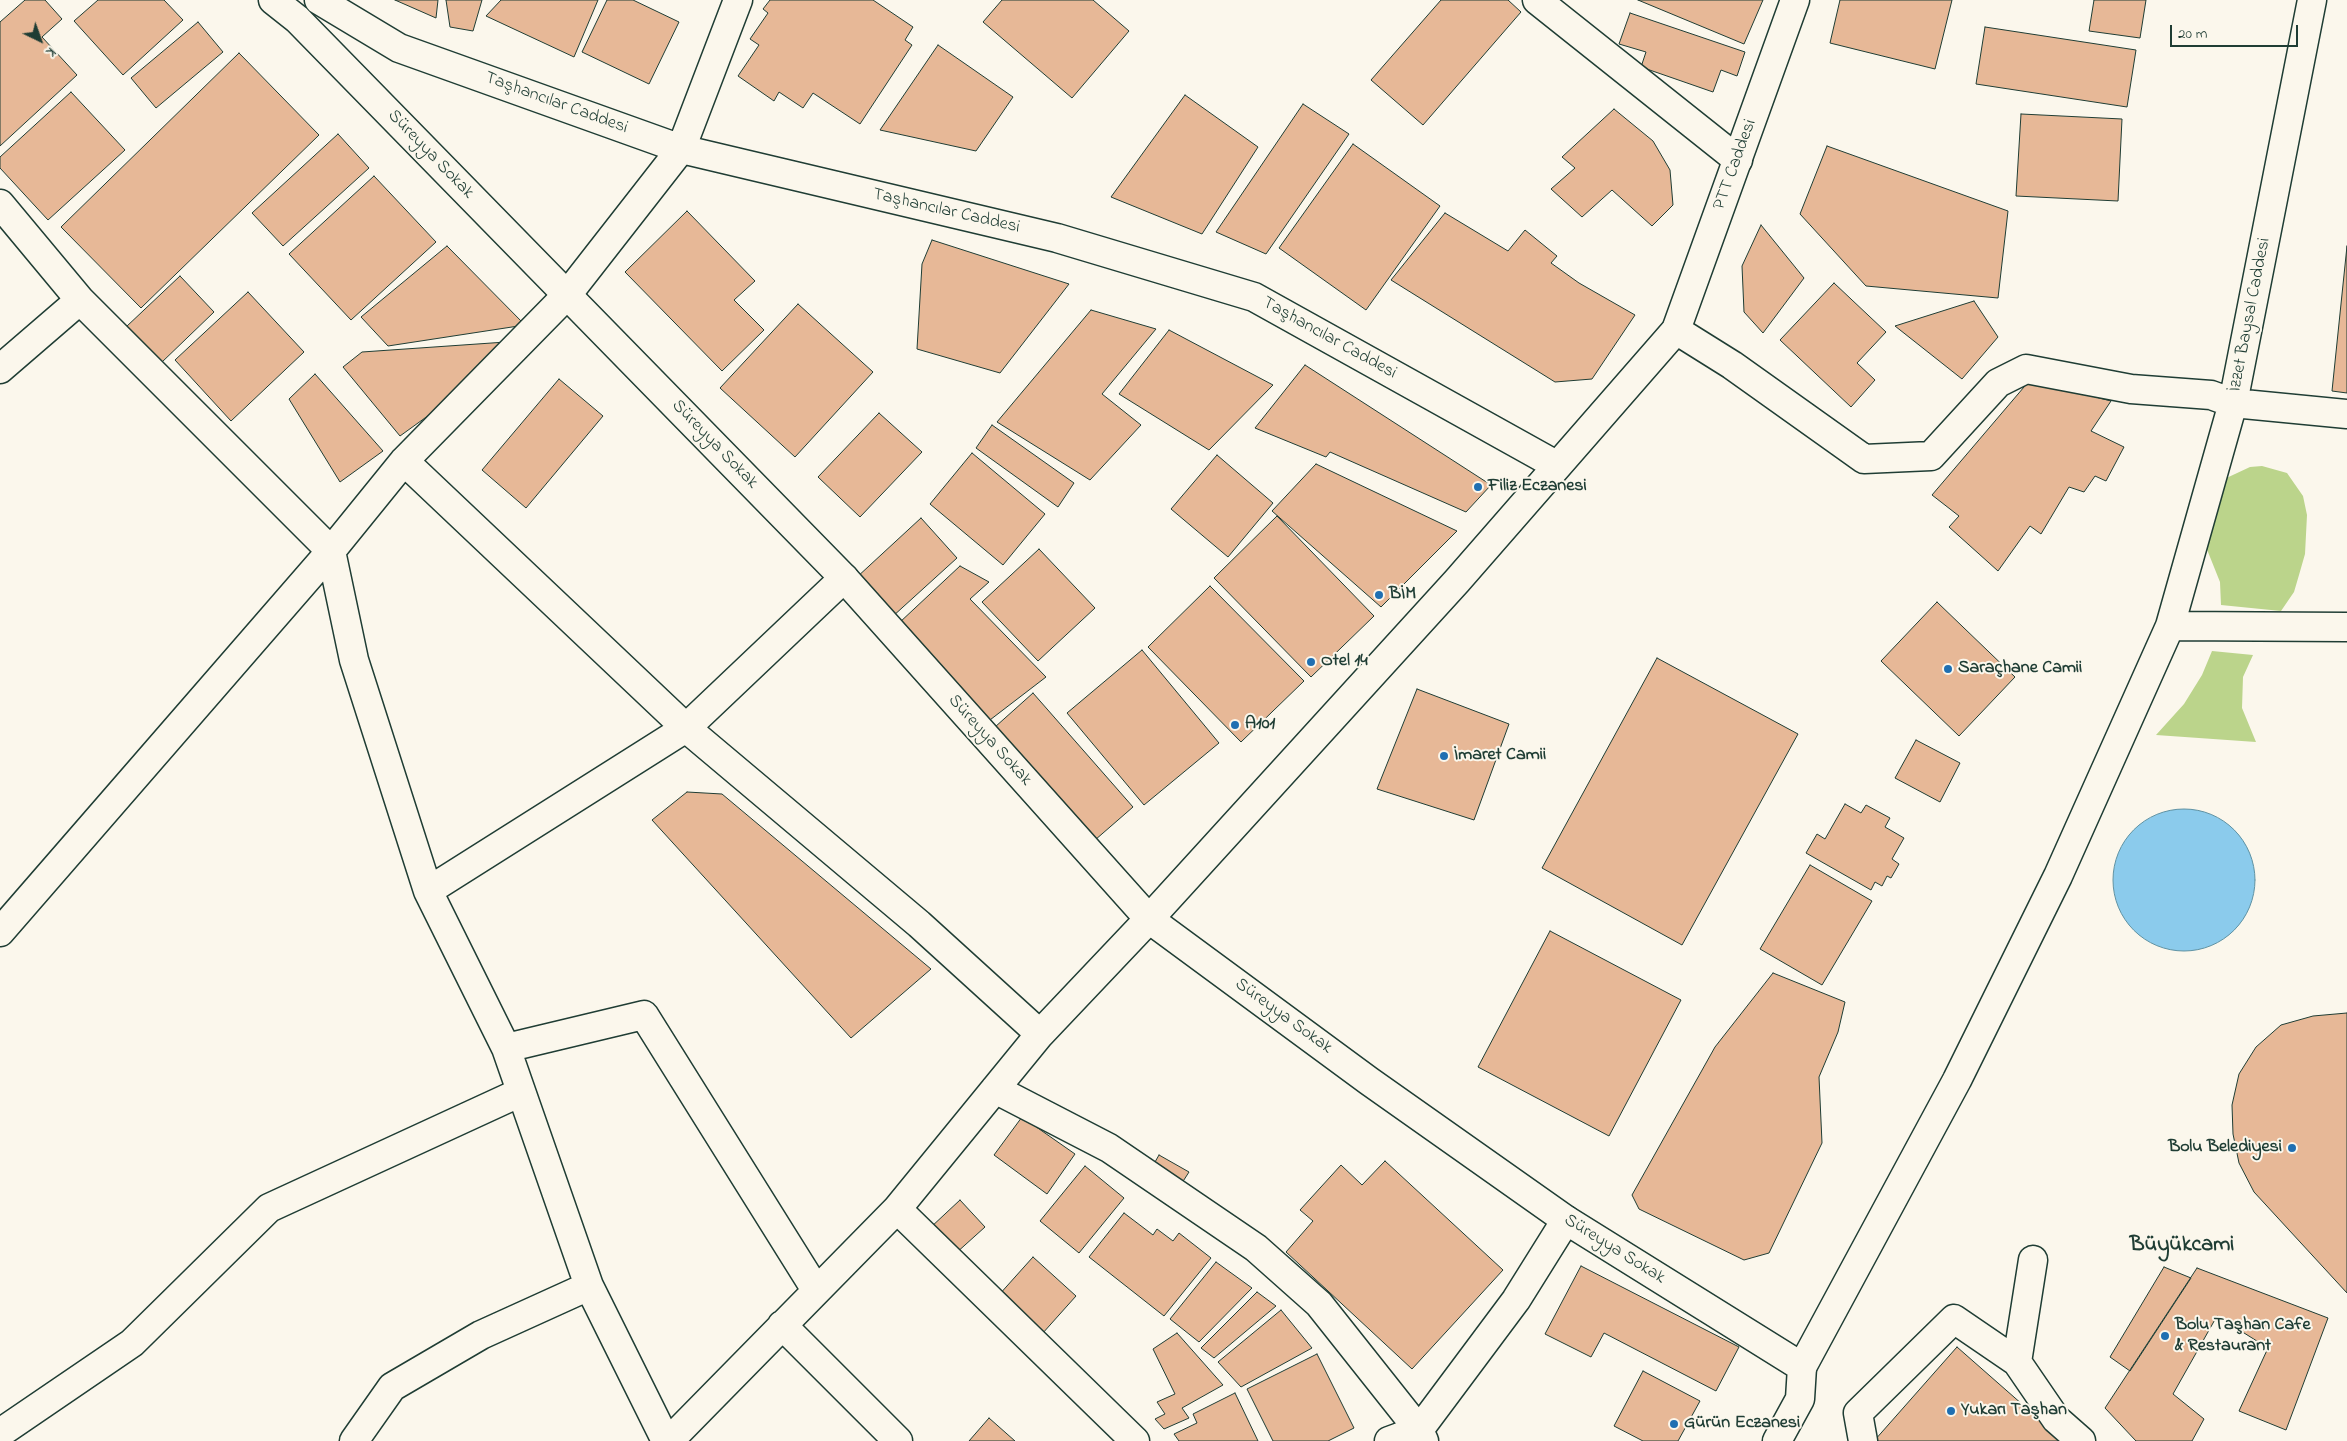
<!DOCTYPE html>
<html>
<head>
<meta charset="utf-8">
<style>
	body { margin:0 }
	#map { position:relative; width:2347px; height:1441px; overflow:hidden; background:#fbf7ec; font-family:"Indie Flower",sans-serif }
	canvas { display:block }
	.north { position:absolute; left:15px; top:15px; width:50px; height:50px; -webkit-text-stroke:4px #fbf7ec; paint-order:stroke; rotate:138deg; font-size:14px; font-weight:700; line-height:20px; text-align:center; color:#1f3d34 }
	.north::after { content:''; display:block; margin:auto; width:18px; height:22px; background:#1f3d34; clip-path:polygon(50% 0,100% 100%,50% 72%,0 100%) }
	.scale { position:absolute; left:2170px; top:25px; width:128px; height:22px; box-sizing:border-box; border:2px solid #1f3d34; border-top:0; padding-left:6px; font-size:15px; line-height:18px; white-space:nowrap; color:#1f3d34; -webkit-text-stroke:4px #fbf7ec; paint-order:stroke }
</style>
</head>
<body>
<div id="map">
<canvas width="2347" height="1441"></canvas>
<div class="north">K</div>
<div class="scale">20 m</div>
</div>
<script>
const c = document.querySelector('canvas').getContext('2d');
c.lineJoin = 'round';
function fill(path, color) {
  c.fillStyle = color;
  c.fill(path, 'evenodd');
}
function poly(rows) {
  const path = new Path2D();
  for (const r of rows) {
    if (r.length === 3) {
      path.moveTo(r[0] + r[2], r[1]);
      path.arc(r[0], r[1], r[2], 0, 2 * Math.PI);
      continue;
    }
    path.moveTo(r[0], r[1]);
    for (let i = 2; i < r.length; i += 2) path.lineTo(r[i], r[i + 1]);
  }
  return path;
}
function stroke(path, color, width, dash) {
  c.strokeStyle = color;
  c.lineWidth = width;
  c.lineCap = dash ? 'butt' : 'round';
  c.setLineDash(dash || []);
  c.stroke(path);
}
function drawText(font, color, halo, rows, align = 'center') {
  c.font = font + ' "Indie Flower",sans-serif';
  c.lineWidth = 4;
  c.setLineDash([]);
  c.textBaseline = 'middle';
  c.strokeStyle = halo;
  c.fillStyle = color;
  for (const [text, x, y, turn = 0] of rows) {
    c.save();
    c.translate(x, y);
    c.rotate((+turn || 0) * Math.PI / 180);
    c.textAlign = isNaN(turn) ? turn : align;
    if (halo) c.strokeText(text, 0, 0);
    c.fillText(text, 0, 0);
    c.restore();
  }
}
fill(poly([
	[2262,466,2287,473,2303,496,2307,515,2305,554,2299,575,2294,592,2281,611,2221,605,2220,582,2204,542,2220,481,2250,467],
	[2212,651,2253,655,2243,677,2242,708,2256,742,2156,735,2184,704,2202,675]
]), '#bbd48b');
const water = poly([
	[2184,880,71]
]);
fill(water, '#8bcbec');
stroke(water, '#6092a2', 1);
const building = poly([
	[25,0,45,0,62,19,42,37,77,75,0,146,0,22,25,0],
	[98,0,164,0,183,20,123,75,74,21,98,0],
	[395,0,438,0,436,18,395,0],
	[446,0,482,0,473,31,450,27,446,0],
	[501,0,598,0,574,57,486,16,501,0],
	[607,0,633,0,679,22,649,84,582,52,607,0],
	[770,0,873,0,913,27,905,40,912,45,860,124,813,93,803,108,779,92,774,101,738,76,759,45,750,39,768,13,763,9,770,0],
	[1002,0,1093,0,1129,31,1072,98,983,22,1002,0],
	[1441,0,1508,0,1521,12,1423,125,1371,80,1441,0],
	[1638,0,1763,0,1744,44,1638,0],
	[1840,0,1952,0,1935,69,1830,43,1840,0],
	[2094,0,2146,0,2140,38,2089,31,2094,0],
	[1630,13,1745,52,1737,76,1721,70,1713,92,1641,67,1646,52,1619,44,1630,13],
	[198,22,223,52,156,108,131,78,198,22],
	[1985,27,2136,50,2127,107,1976,84,1985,27],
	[938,45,1013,97,976,151,880,130,938,45],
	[239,53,319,135,141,308,61,227,239,53],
	[71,92,125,150,48,220,0,168,0,157,71,92],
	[1185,95,1258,147,1202,234,1111,197,1185,95],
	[1303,104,1349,134,1266,254,1216,232,1303,104],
	[1614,109,1653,141,1670,170,1673,205,1652,226,1612,190,1582,217,1551,189,1575,168,1562,157,1614,109],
	[2021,114,2122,119,2118,201,2016,196,2021,114],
	[338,134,369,168,283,246,252,213,338,134],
	[1353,144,1440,206,1366,310,1279,248,1353,144],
	[1827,146,2008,211,1998,298,1866,286,1800,214,1827,146],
	[374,176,436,242,351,320,289,254,374,176],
	[687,211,755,281,734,300,764,330,722,371,625,272,687,211],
	[1445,213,1508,251,1525,230,1557,256,1551,263,1579,283,1635,315,1592,379,1555,382,1391,280,1445,213],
	[1761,225,1804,278,1763,333,1744,312,1742,266,1761,225],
	[932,240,1069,284,1000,373,917,349,922,264,932,240],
	[447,246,525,325,388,346,361,317,447,246],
	[2347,246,2347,393,2332,391,2347,246],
	[180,276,214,312,161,363,126,327,180,276],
	[1834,283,1886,332,1857,363,1875,380,1851,407,1780,340,1834,283],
	[248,292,304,352,231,421,175,360,248,292],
	[1974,301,1998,337,1962,379,1895,326,1974,301],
	[798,304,873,372,795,457,720,388,798,304],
	[1091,310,1156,329,1102,394,1141,425,1090,480,997,422,1091,310],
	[1169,330,1273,385,1209,450,1119,394,1169,330],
	[506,342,454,397,400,436,343,367,362,352,506,342],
	[1305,365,1491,485,1466,512,1330,452,1326,457,1255,428,1305,365],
	[315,374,383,451,340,482,289,399,315,374],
	[559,379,603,416,526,508,482,470,559,379],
	[2030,380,2111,401,2091,431,2124,447,2106,481,2095,476,2084,492,2069,487,2041,534,2030,526,1998,571,1949,527,1959,516,1932,495,2030,380],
	[879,413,922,452,860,517,818,477,879,413],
	[992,425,1074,483,1058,507,976,448,992,425],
	[972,453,1045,514,1003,565,930,504,972,453],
	[1217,455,1273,503,1228,557,1171,509,1217,455],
	[1316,464,1457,531,1381,607,1272,511,1316,464],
	[1277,516,1374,616,1311,677,1214,578,1277,516],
	[921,518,957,558,892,617,856,578,921,518],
	[1039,549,1095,608,1038,661,982,602,1039,549],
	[960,566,989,582,970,599,1046,677,986,723,899,623,960,566],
	[1210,586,1304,681,1241,742,1148,647,1210,586],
	[1937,602,2015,677,1959,736,1881,661,1937,602],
	[1142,650,1219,743,1144,805,1067,713,1142,650],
	[1657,658,1798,734,1682,945,1542,868,1657,658],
	[1417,689,1509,724,1474,820,1377,789,1417,689],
	[1033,693,1133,807,1095,840,995,727,1033,693],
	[1916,740,1960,763,1940,802,1895,778,1916,740],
	[687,792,722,794,931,969,851,1038,652,820,687,792],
	[1845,804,1861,813,1866,805,1890,818,1885,827,1904,838,1892,859,1899,864,1891,878,1887,876,1882,886,1875,882,1871,890,1806,853,1817,834,1825,839,1845,804],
	[1810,865,1872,901,1822,985,1760,949,1810,865],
	[1550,931,1681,1000,1609,1136,1478,1067,1550,931],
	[1773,973,1845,1002,1838,1032,1819,1077,1822,1143,1769,1253,1744,1260,1639,1209,1632,1195,1715,1047,1773,973],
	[2347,1013,2347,1293,2254,1192,2239,1163,2233,1134,2232,1105,2239,1074,2256,1047,2281,1025,2313,1016,2347,1013],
	[1022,1117,1075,1154,1047,1194,994,1155,1022,1117],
	[1159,1155,1189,1172,1180,1186,1151,1169,1159,1155],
	[1385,1161,1503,1270,1412,1369,1286,1252,1313,1221,1300,1210,1341,1165,1362,1185,1385,1161],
	[1085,1166,1124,1198,1079,1253,1040,1221,1085,1166],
	[960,1200,985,1227,955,1254,930,1228,960,1200],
	[1124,1213,1153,1235,1157,1229,1173,1241,1179,1233,1211,1258,1164,1316,1089,1257,1124,1213],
	[1033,1257,1076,1296,1042,1334,998,1296,1033,1257],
	[1216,1262,1252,1288,1199,1342,1170,1319,1216,1262],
	[1581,1266,1739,1347,1716,1391,1604,1333,1591,1357,1545,1334,1581,1266],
	[2164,1267,2191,1278,2130,1371,2110,1357,2164,1267],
	[2197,1268,2328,1318,2286,1430,2239,1411,2268,1348,2217,1316,2173,1394,2204,1419,2192,1441,2136,1441,2105,1408,2197,1268],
	[1257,1292,1276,1306,1214,1358,1201,1348,1257,1292],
	[1281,1310,1312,1348,1241,1387,1218,1362,1281,1310],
	[1177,1333,1223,1385,1182,1408,1189,1418,1164,1429,1155,1419,1165,1414,1157,1402,1175,1394,1153,1349,1177,1333],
	[1957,1347,2064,1441,1874,1441,1957,1347],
	[1317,1354,1354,1428,1328,1441,1273,1441,1247,1389,1317,1354],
	[1643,1371,1700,1401,1678,1441,1643,1441,1614,1426,1643,1371],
	[1235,1393,1258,1441,1179,1441,1174,1434,1197,1423,1193,1414,1235,1393],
	[989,1418,1015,1441,969,1441,989,1418]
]);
fill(building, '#e7b897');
stroke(building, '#1f3d34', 1);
const minor = poly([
	[319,0,399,48,681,149,1057,238,1254,297,1556,465],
	[1537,0,1738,160],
	[0,204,80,300,331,551,354,660,428,891,506,1048,589,1286,666,1441],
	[1676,330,1732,365,1864,459,1931,456,1998,383,2026,369,2131,389,2211,395,2233,403,2347,414],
	[0,369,80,300],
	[404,461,686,728,919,924,1040,1034],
	[2170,626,2347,627],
	[428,891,686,728,844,578],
	[0,932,331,551,404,461,567,295,681,149,738,0],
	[506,1048,644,1015,816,1290],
	[995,1089,1109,1148,1256,1248,1319,1304,1419,1430,1424,1441],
	[897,1209,1135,1441],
	[2033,1260,2017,1362,2056,1419,2081,1441],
	[782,1325,898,1441],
	[1802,1367,1957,1080,2058,876,2170,626,2233,403,2312,0],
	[0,1433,132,1343,269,1208,521,1092],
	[354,1441,392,1387,481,1335,589,1286],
	[669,1441,897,1209,1040,1034,1149,919],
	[1389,1441,1419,1430,1516,1300,1566,1220],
	[1863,1441,1858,1413,1954,1319,2017,1362]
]);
const major = poly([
	[273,0,297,19,844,578,1149,919,1369,1081,1566,1220,1802,1367,1800,1399,1777,1441],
	[1149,919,1457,581,1676,330,1795,0]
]);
stroke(minor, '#1f3d34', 31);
stroke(major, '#1f3d34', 31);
stroke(minor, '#fbf7ec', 28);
stroke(major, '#fbf7ec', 28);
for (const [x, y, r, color] of [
	[1478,487,5,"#1f6fb2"],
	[1379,595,5,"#1f6fb2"],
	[1311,662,5,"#1f6fb2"],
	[1948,669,5,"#1f6fb2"],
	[1235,725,5,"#1f6fb2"],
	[1444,756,5,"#1f6fb2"],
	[2292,1148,5,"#1f6fb2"],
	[2165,1336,5,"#1f6fb2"],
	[1951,1411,5,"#1f6fb2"],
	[1674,1424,5,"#1f6fb2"]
]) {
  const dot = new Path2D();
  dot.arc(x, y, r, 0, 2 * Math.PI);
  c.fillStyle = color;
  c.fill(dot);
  stroke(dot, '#fbf7ec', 2);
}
drawText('18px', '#1f3d34', '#fbf7ec', [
	["Taşhancılar Caddesi",556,104,20],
	["Süreyya Sokak",430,155,46],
	["PTT Caddesi",1736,165,-70],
	["Taşhancılar Caddesi",946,212,13],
	["İzzet Baysal Caddesi",2251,315,-79],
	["Taşhancılar Caddesi",1329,339,29],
	["Süreyya Sokak",714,445,46],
	["Süreyya Sokak",989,741,48],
	["Süreyya Sokak",1283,1017,36],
	["Süreyya Sokak",1614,1250,32]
]);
drawText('bold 18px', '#1f3d34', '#fbf7ec', [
	["Filiz Eczanesi",1488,487],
	["BİM",1389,595],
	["Otel 14",1321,662],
	["Saraçhane Camii",1958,669],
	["A101",1245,725],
	["İmaret Camii",1454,756],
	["Bolu Belediyesi",2282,1148,"right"],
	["Bolu Taşhan Cafe",2175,1326],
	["& Restaurant",2175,1347],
	["Yukarı Taşhan",1961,1411],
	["Gürün Eczanesi",1684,1424]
], 'left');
drawText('bold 22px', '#1f3d34', '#fbf7ec', [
	["Büyükcami",2182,1246]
]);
</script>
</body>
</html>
